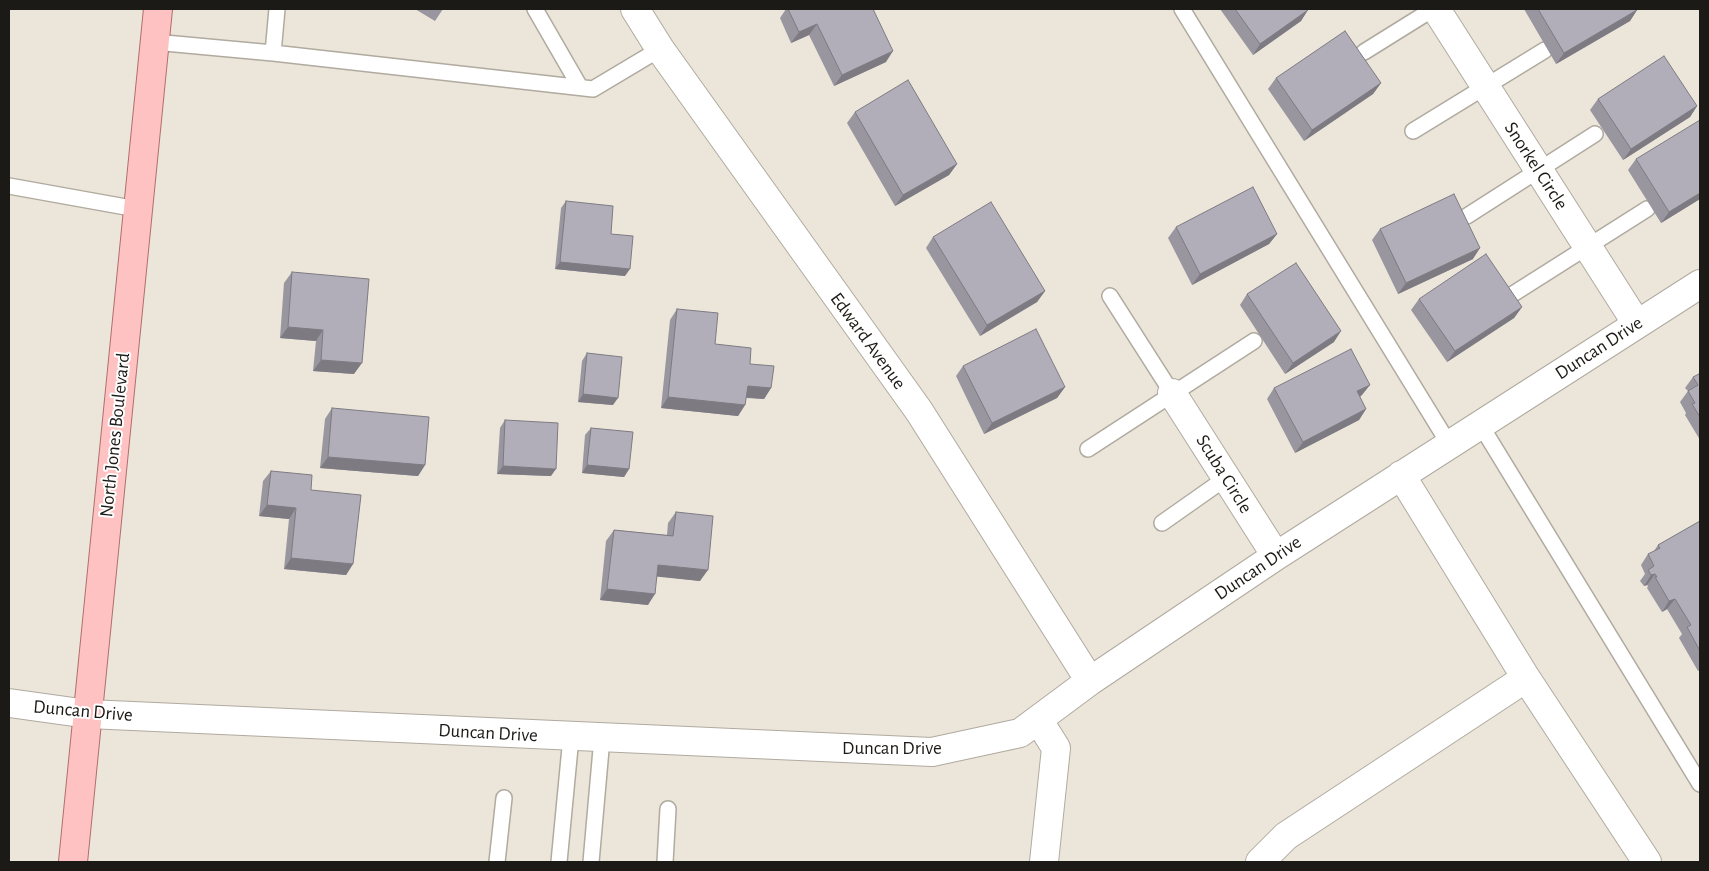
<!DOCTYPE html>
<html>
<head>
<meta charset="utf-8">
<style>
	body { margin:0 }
	#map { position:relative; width:1709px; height:871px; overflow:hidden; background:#ebe5da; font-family:"Alegreya Sans",sans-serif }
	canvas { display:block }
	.frame { position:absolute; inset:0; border:10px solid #1c1a16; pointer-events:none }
</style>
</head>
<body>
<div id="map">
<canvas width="1709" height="871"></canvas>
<div class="frame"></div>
</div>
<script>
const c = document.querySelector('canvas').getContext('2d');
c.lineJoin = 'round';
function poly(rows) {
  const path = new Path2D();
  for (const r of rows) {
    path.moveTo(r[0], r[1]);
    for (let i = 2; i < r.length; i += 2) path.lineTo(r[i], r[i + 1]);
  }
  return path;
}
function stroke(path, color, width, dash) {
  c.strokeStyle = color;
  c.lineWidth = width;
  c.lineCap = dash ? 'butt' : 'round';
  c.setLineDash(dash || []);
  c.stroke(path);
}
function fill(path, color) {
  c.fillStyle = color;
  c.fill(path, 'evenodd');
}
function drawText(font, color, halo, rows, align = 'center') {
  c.font = font + ' "Alegreya Sans",sans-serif';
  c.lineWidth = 4;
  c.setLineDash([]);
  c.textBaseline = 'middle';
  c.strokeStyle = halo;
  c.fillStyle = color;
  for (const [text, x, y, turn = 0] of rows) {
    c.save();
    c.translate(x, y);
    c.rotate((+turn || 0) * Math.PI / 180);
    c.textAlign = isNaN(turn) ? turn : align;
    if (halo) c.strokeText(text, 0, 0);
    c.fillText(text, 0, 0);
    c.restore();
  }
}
const service = poly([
	[535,9,580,87],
	[1182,9,1449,444],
	[154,42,273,53,593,89,660,49],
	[1364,52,1433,9],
	[273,53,277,9],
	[1413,131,1545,50],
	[9,186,137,209],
	[1467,216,1595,134],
	[1513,294,1647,209],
	[1110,296,1172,393],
	[1480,424,1700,784],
	[1088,449,1254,341],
	[1162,523,1226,478],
	[497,862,504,798],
	[559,862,571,737],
	[591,862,602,738],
	[665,862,668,809]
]);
const minor = poly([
	[635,9,660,49,919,411,1090,681],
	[1436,9,1637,324],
	[1172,393,1276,556],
	[1401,475,1526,678,1647,862],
	[9,703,88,714,932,752,1020,733,1090,681,1276,556,1700,284],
	[1039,721,1056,748,1044,862],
	[1260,862,1286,836,1526,678]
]);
const primary = poly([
	[73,862,158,9]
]);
stroke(service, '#b0aa9f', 18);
stroke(minor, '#b0aa9f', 30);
stroke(primary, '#b06d6b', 30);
stroke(service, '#fff', 15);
stroke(minor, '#fff', 28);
stroke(primary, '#ffc2c2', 28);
fill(poly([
	[415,9,443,9,435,21],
	[786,9,873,9,886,62,834,86,809,35,791,43,780,18],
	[1220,9,1308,9,1301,21,1253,55],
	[1524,9,1636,9,1637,10,1630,21,1556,64],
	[1276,78,1381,83,1373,94,1304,141,1268,89],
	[1598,99,1697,106,1690,117,1623,160,1590,110],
	[855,112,957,164,949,175,895,206,847,123],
	[1636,159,1700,199,1661,223,1628,170],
	[566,201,611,234,625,276,555,269,561,208],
	[1176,227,1277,234,1269,244,1192,285,1168,238],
	[1380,229,1473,259,1398,294,1372,240],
	[933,237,1045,291,1037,302,980,336,926,248],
	[292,272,354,374,313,371,316,341,280,338,284,283],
	[1247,294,1334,342,1285,374,1240,305],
	[1419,299,1522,307,1514,318,1447,362,1411,310],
	[677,309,715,344,750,364,771,388,764,399,746,398,745,405,738,416,661,408,670,320],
	[587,353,613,405,578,402,582,361],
	[963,366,1065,387,1057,398,984,434,956,376],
	[1700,374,1700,440,1685,415,1686,413,1680,402,1688,391,1685,388,1693,377],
	[1274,388,1362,395,1360,397,1366,409,1359,420,1295,453,1267,399],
	[332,408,425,465,418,476,320,468,325,419],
	[505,420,551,476,497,474,500,428],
	[591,428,629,469,624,477,582,473,585,435],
	[271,471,311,490,353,564,346,575,284,569,289,519,259,516,263,481],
	[676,512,700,581,657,576,648,605,600,600,606,541,614,530,667,535,668,523],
	[1700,521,1700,670,1698,671,1679,638,1682,634,1667,609,1662,612,1647,588,1648,586,1647,585,1644,586,1640,581,1645,574,1641,565,1648,554,1654,551,1658,545]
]), '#99969f');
fill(poly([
	[1308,10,1301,21,1253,55,1260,44],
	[1637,10,1630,21,1556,64,1564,53],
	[817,24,809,35,791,43,799,32],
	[893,51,886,62,834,86,842,75],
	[1381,83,1373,94,1304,141,1312,130],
	[1697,106,1690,117,1623,160,1631,149],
	[957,164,949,175,895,206,903,195],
	[1700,193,1700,199,1661,223,1669,212],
	[1277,234,1269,244,1192,285,1200,274],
	[1480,248,1473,259,1398,294,1406,283],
	[560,262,630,269,625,276,555,269],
	[1045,291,1037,302,980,336,987,325],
	[1522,307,1514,318,1447,362,1455,351],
	[288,327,323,330,316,341,280,338],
	[1341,331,1334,342,1285,374,1293,363],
	[321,360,362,363,354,374,313,371],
	[1370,385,1362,395,1349,402,1357,391],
	[748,386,771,388,764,399,740,397],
	[1065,387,1057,398,984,434,992,423],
	[583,394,618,398,613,405,578,402],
	[668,397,745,405,738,416,661,408],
	[1366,409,1359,420,1295,453,1303,442],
	[328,457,425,465,418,476,320,468],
	[587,465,629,469,624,477,582,473],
	[503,466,556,469,551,476,497,474],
	[267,505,296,508,289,519,259,516],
	[291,558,353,564,346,575,284,569],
	[658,565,708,570,700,581,651,576],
	[1655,574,1647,585,1644,586,1651,575],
	[607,589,655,594,648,605,600,600],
	[1675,599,1667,609,1662,612,1669,601]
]), '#7d7a82');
const building = poly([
	[788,9,873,9,893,51,842,75,817,24,799,32,788,9],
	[1235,9,1308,9,1308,10,1260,44,1235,9],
	[1538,9,1636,9,1637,10,1564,53,1538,9],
	[1345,31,1381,83,1312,130,1276,78,1345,31],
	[1664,56,1697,106,1631,149,1598,99,1664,56],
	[908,80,957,164,903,195,855,112,908,80],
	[1700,120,1700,193,1669,212,1636,159,1700,120],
	[1253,187,1277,234,1200,274,1176,227,1253,187],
	[1454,194,1480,248,1406,283,1380,229,1454,194],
	[566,201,613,206,611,234,633,236,630,269,560,262,566,201],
	[991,202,1045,291,987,325,933,237,991,202],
	[1486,254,1522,307,1455,351,1419,299,1486,254],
	[1296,263,1341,331,1293,363,1247,294,1296,263],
	[292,272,369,279,362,363,321,360,323,330,288,327,292,272],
	[677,309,718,313,715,344,751,348,750,364,774,366,771,388,748,386,745,405,668,397,677,309],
	[1036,329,1065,387,992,423,963,366,1036,329],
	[1351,349,1370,385,1357,391,1366,409,1303,442,1274,388,1351,349],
	[587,353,622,357,618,398,583,394,587,353],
	[1699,374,1700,374,1700,417,1692,404,1695,403,1688,391,1698,385,1693,377,1699,374],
	[332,408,429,417,425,465,328,457,332,408],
	[505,420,558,423,556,469,503,466,505,420],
	[591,428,633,432,629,469,587,465,591,428],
	[271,471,312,475,311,490,361,495,353,564,291,558,296,508,267,505,271,471],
	[676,512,713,516,708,570,658,565,655,594,607,589,614,530,673,536,676,512],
	[1700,521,1700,651,1687,627,1691,625,1675,599,1669,601,1655,577,1657,577,1655,574,1651,575,1648,570,1654,566,1648,554,1660,548,1658,545,1700,521]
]);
fill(building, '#b2aeb9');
stroke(building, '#7d7a82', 1);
drawText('19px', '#1c1a16', '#fff', [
	["Snorkel Circle",1536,166,57],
	["Edward Avenue",868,341,54],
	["Duncan Drive",1599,348,-33],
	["North Jones Boulevard",115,435,-84],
	["Scuba Circle",1224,474,58],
	["Duncan Drive",1258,568,-34],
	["Duncan Drive",83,711,5],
	["Duncan Drive",488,733,3],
	["Duncan Drive",892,748]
]);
</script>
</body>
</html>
